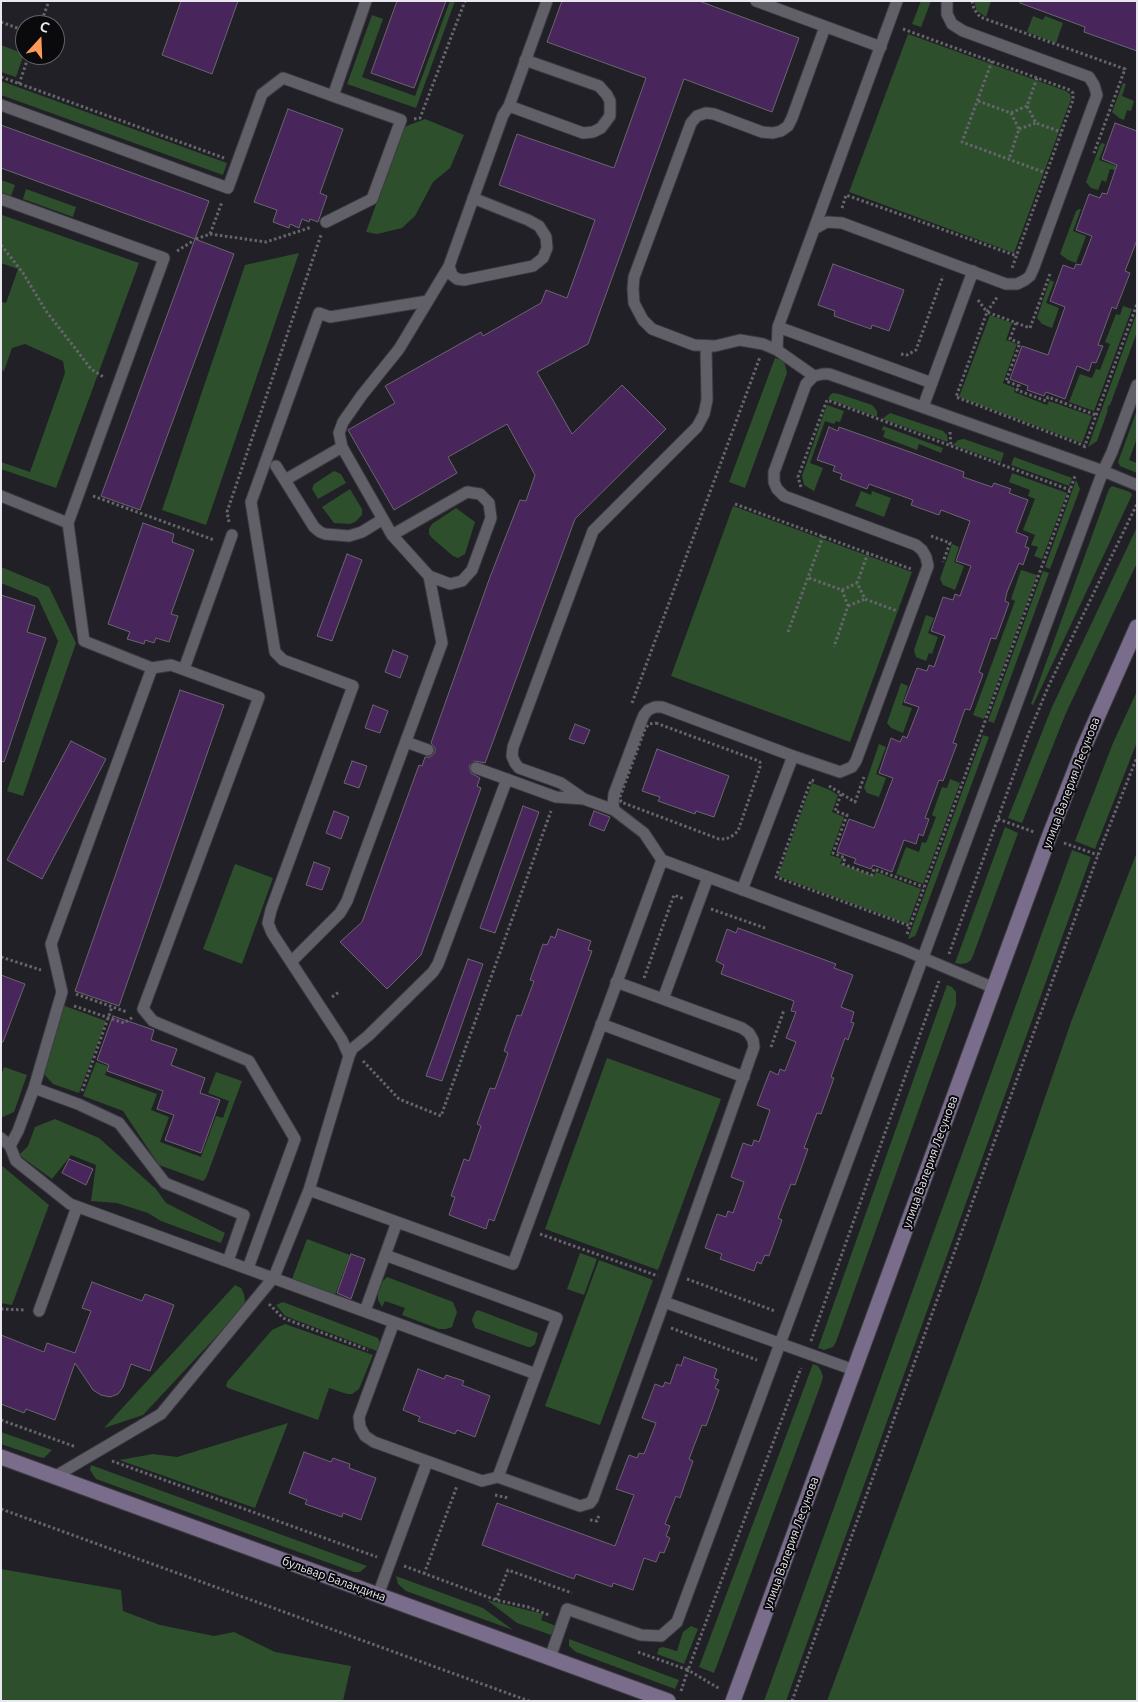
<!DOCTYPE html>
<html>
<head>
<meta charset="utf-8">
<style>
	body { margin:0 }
	#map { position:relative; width:1138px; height:1702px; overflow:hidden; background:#212027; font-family:Ubuntu,sans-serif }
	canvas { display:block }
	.frame { position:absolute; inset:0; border:2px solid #e9e8ee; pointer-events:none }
	.north { position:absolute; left:15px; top:15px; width:50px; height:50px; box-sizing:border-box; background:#0a0a0d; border:1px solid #636367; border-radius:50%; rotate:20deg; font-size:14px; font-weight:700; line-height:20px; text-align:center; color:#e9e8ee }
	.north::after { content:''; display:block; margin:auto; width:18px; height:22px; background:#fd9c56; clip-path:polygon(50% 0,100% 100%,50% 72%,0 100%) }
</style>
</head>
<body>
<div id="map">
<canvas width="1138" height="1702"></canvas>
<div class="frame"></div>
<div class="north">С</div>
</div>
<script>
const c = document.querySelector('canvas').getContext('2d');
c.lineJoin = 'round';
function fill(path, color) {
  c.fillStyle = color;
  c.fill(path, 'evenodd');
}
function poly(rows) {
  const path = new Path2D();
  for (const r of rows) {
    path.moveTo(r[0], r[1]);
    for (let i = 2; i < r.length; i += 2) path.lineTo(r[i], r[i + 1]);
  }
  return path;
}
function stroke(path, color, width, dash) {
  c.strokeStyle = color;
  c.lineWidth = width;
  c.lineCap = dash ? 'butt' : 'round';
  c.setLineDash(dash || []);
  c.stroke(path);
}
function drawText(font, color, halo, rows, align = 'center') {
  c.font = font + ' Ubuntu,sans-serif';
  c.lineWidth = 4;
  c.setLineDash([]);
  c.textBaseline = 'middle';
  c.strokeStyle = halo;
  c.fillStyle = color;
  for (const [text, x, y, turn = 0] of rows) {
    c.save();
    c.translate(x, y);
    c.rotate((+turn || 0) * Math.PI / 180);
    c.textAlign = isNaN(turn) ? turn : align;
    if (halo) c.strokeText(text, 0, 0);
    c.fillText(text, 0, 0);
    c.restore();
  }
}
fill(poly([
	[450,1,455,1,416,108,347,84,372,15,383,19,362,77,415,96],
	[921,1,931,1,921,27,912,24],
	[974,1,991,1,986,17,977,11],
	[1033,16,1043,20,1045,16,1063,23,1056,43,1027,32],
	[908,34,1066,91,1070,94,1071,99,1014,253,849,192],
	[1,45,24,54,16,77,1,72],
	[1,81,227,163,223,175,1,95],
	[1123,83,1126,84,1122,96,1134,101,1131,111,1127,110,1124,120,1119,118,1112,112],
	[425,119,464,135,450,168,433,182,415,216,402,228,377,234,366,232,404,127],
	[1102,143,1105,144,1099,160,1116,166,1115,170,1110,169,1106,182,1102,180,1098,190,1091,188,1086,182,1100,145],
	[1,180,15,185,11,196,1,192],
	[26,189,76,207,73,217,23,199],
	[1079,209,1081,209,1073,231,1086,236,1076,263,1068,260,1060,254,1076,211],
	[2,215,139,263,56,488,1,469,1,462,30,472,65,373,63,361,25,344,12,348,4,371,1,370,1,302,6,303,18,269,1,263],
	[299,253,206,525,162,510,245,265],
	[1050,280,1054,282,1046,303,1059,308,1052,328,1042,324,1037,318],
	[1123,306,1132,309,1094,411,1069,402,1080,374,1092,378,1096,369,1100,370,1110,344,1105,342,1116,314,1120,315],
	[1137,312,1136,335,1110,405,1108,406,1107,413,1097,441,1088,447],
	[990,315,1012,323,1006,340,1017,344,1003,383,1015,388,1014,392,1047,405,1049,401,1092,416,1082,443,959,397],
	[775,358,784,361,787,373,745,488,729,482],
	[833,393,839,394,872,405,877,411,877,417,828,399,830,395],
	[827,405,844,411,840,422,836,421,834,424,825,421,810,463,823,468,814,491,804,485,802,476],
	[1137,410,1137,438,1129,460,1137,463,1137,473,1120,466,1118,462],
	[890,413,943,431,947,435,948,442,882,419],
	[883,426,943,448,941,453,919,444,917,450,883,437,885,431,882,430],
	[964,439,1004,453,1001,462,953,445,958,440],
	[1014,457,1072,478,1069,486,1011,465],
	[334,471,341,474,346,483,318,499,312,489,314,484],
	[1012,473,1067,493,1042,559,1034,556,1038,547,1031,545,1035,535,1023,530,1035,499,1028,496,1030,490,1009,482],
	[1076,480,1080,489,1050,569,1045,567],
	[1112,486,1130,492,1132,495,1033,705,1031,704,1109,489],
	[350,489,362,509,362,515,355,522,350,524,334,523,322,507],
	[861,491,871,495,872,491,891,498,884,517,855,506],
	[733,506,912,572,850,742,671,676],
	[456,508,475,522,465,554,458,558,453,556,432,538,429,534,429,529,432,524],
	[1137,527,1137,563,1066,713,1022,823,1008,818,1052,707],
	[952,544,959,547,954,562,964,566,955,590,943,585,940,579],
	[1,567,49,587,76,643,23,796,7,791,58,641,38,598,1,583],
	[1021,570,1037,575,984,719,973,715,1015,601,1011,599],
	[1043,571,1049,573,994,723,988,721],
	[926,615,934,618,928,633,938,637,932,654,929,653,926,661,916,657,914,650],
	[901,683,908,686,902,705,912,708,903,733,891,728,887,723],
	[1137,691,1137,742,1095,849,1075,841,1113,743],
	[983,735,989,737,917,932,915,936,908,939],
	[879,744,886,747,876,774,886,778,879,797,867,793,864,788],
	[950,779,960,783,923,884,896,874,906,847,919,852,922,842,926,843,936,817,932,815,942,787,947,788],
	[812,783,830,790,838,795,832,812,844,817,830,855,842,859,840,864,874,876,876,872,921,889,908,924,778,876],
	[1005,827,1018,833,974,953,971,960,967,963,961,964,955,963],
	[1072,850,1091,857,786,1701,764,1701],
	[1137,852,1137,1701,827,1701,979,1289,1071,1022],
	[235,864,273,878,242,964,203,949],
	[947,985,952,987,956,992,956,1005,836,1342,833,1347,824,1350,818,1348],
	[62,1005,106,1021,79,1093,53,1084,42,1072],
	[607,1058,721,1099,658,1270,545,1229],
	[96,1062,108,1066,105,1075,157,1094,151,1110,169,1117,160,1142,201,1157,216,1116,223,1118,229,1101,208,1093,216,1072,242,1081,206,1178,203,1181,159,1165,123,1111,83,1096],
	[4,1067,27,1075,14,1112,1,1118,1,1076],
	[55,1119,99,1138,156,1189,166,1203,225,1233,221,1243,161,1221,148,1213,117,1203,91,1201,96,1165,71,1155,52,1179,19,1155,28,1146,35,1127],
	[1,1165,49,1205,12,1305,1,1303],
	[307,1239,350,1255,335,1295,292,1279],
	[580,1253,597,1259,584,1295,567,1289],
	[599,1260,653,1280,600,1425,545,1406],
	[387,1277,453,1302,457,1312,452,1327,446,1329,439,1329,402,1315,405,1308,385,1301,382,1307,378,1300,378,1293,382,1282],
	[235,1285,241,1288,244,1294,245,1302,242,1309,143,1415,104,1428],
	[283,1302,378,1338,380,1343,377,1351,285,1316,276,1305],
	[478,1310,538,1333,535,1344,531,1347,528,1347,475,1328,472,1320,475,1312],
	[285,1324,373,1355,359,1389,352,1394,347,1394,329,1388,318,1420,228,1388,226,1386,227,1382,272,1330],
	[813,1364,818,1366,821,1371,823,1377,821,1384,714,1673,699,1667],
	[288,1423,255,1508,119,1460,153,1454,177,1457],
	[1,1432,52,1450,44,1458,39,1457,1,1444],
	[91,1465,367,1566,360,1572,354,1572,96,1479,90,1470],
	[1,1569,121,1590,123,1611,160,1625,214,1636,234,1632,275,1652,351,1666,343,1701,1,1701],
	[396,1576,483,1608,513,1630,406,1591,398,1584],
	[487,1600,543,1614,541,1620,556,1626,554,1631,551,1635,517,1623],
	[691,1626,698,1629,684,1664,657,1654,659,1648,663,1647,677,1651,683,1632],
	[569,1639,679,1680,675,1689,576,1652,569,1646]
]), '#2d4f2c');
const building = poly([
	[181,1,238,1,212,74,162,55,181,1],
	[397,1,446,1,414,88,371,73,397,1],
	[562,1,699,1,799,38,772,112,684,79,588,344,537,372,572,434,622,385,666,429,575,519,485,763,475,761,469,766,471,773,480,778,477,786,481,788,421,955,387,989,340,942,362,922,419,765,422,766,425,757,430,757,435,753,435,748,431,743,490,577,520,500,526,501,535,475,507,424,448,457,457,473,394,510,348,430,395,403,385,386,481,332,483,336,541,303,546,290,567,298,595,220,499,185,517,134,614,168,646,78,547,42,562,1],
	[1020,1,1137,1,1137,51,1084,32,1085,27,1020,3,1020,1],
	[288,109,343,129,320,193,327,196,318,222,310,219,309,222,302,219,299,228,290,224,289,228,273,222,277,210,254,202,288,109],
	[1115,123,1137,131,1137,240,1125,271,1130,273,1116,309,1112,307,1098,345,1103,346,1096,363,1092,362,1089,371,1077,366,1065,399,1046,392,1044,396,1027,390,1028,386,1010,379,1022,346,1048,355,1065,307,1050,301,1063,265,1074,269,1076,264,1081,265,1092,236,1076,230,1089,194,1100,198,1102,193,1107,194,1117,165,1102,159,1115,123],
	[1,125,209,201,195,239,1,168,1,125],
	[195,239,234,254,140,510,101,496,195,239],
	[833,264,904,290,889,331,872,325,871,329,834,316,835,311,818,305,833,264],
	[829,427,838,431,839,427,910,452,964,472,963,477,992,487,994,483,1011,489,1009,493,1028,500,1016,532,1028,537,1025,547,1029,548,1023,565,1019,563,1007,592,1005,601,1009,603,996,639,991,638,979,672,983,674,970,710,965,709,953,743,957,744,943,781,939,780,925,818,929,819,923,836,919,834,916,844,904,840,892,872,873,865,871,869,854,863,856,859,837,852,849,819,874,828,893,778,879,773,891,738,900,742,903,736,907,738,919,707,904,702,917,668,927,671,929,665,934,667,945,636,931,631,943,597,953,600,955,594,960,596,971,566,956,561,970,521,941,510,939,515,911,505,913,500,869,484,867,489,840,479,842,474,833,471,835,466,817,460,829,427],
	[143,523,174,534,172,542,194,550,171,614,178,616,169,642,156,638,154,643,145,640,144,644,127,639,130,632,108,624,143,523],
	[347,554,362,560,332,641,317,636,347,554],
	[1,595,35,606,27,632,46,638,4,762,1,761,1,595],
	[393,650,408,656,400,678,385,672,393,650],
	[180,690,224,705,119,1006,75,991,180,690],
	[373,705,388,711,380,733,365,728,373,705],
	[575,724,590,730,584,744,569,739,575,724],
	[71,741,106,759,42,879,7,860,71,741],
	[657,749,729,776,714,817,696,811,695,814,658,801,660,797,642,791,657,749],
	[352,761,367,766,359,788,344,783,352,761],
	[523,806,539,812,495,933,480,928,523,806],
	[334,811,349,817,341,839,326,833,334,811],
	[594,811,610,817,604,831,589,825,594,811],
	[314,862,330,868,322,890,306,885,314,862],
	[738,928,836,964,834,968,853,975,841,1007,854,1012,851,1022,854,1023,848,1040,845,1038,836,1063,831,1077,834,1078,821,1114,817,1113,804,1148,808,1149,795,1185,791,1184,778,1218,782,1220,769,1256,765,1255,761,1264,757,1262,754,1271,720,1259,722,1254,705,1248,717,1214,726,1217,728,1211,733,1213,744,1182,731,1177,743,1143,752,1146,754,1140,759,1142,770,1110,757,1105,770,1071,778,1075,780,1069,785,1071,796,1042,786,1038,796,1012,791,1011,794,1001,721,974,724,965,716,961,727,929,736,933,738,928],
	[558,929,591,941,588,950,592,951,494,1221,489,1219,486,1229,449,1215,455,1197,451,1196,464,1159,469,1161,481,1126,477,1124,490,1088,495,1089,508,1053,504,1051,517,1015,521,1016,534,981,530,980,543,944,547,945,551,936,555,938,558,929],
	[468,959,483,964,442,1081,426,1076,468,959],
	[1,975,25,984,3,1042,1,1042,1,975],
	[113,1016,154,1030,151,1040,177,1049,171,1065,205,1078,200,1093,220,1100,201,1153,165,1140,174,1115,157,1109,163,1091,107,1071,109,1065,97,1060,113,1016],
	[69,1159,93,1169,86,1185,62,1173,69,1159],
	[351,1254,365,1259,351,1299,337,1293,351,1254],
	[92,1282,142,1301,145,1294,174,1305,150,1371,131,1364,123,1387,118,1394,110,1397,101,1395,93,1390,75,1363,55,1420,26,1409,24,1413,1,1404,1,1335,44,1352,47,1343,75,1353,91,1311,82,1308,92,1282],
	[684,1357,717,1369,714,1378,719,1380,715,1388,719,1390,706,1426,702,1425,689,1459,693,1461,680,1498,676,1496,665,1524,670,1526,666,1536,670,1538,664,1553,660,1552,656,1562,644,1558,633,1590,613,1583,612,1587,576,1574,574,1579,482,1545,497,1503,615,1546,634,1495,616,1489,629,1455,637,1458,639,1453,644,1454,656,1423,642,1418,655,1384,663,1387,665,1382,670,1384,677,1364,681,1366,684,1357],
	[418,1369,444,1379,446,1375,464,1381,462,1385,490,1396,475,1437,457,1430,455,1434,418,1421,420,1417,403,1410,418,1369],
	[304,1452,331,1462,333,1458,350,1464,349,1468,376,1478,361,1520,343,1513,342,1517,305,1504,307,1500,289,1493,304,1452]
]);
fill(building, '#48265c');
stroke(building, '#6a656e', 1);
const lane = poly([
	[756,1,881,47],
	[1,105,228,188,262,94,283,78,333,96,366,1],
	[509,106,583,133,593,132,601,128,610,116,610,101,607,95,599,86,525,60],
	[1,199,164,258,68,523],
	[326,222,372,199,401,120,333,96],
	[814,229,897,1],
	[449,266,452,275,457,279,464,280,533,266,543,258,547,248,546,237,539,226,528,220,473,198],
	[778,327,932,383],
	[777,350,763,344,740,340,715,346,694,345,652,329,643,320,634,303,633,289,634,277,691,123,697,116,706,113,714,114,762,132,773,133,781,131,788,126,792,118,825,27],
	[814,376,777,350,778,327,814,229,827,222,842,223,1006,284,1017,284,1025,280,1030,276,1034,267,1092,108,1097,95,1094,85,1089,77,963,31,952,24,947,14,947,1],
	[923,407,973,271],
	[276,466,314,527,320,532,325,534,349,536,362,532,383,519],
	[285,480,342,447],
	[1,496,68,523,84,641,152,668,171,665,259,697,143,1009,153,1021,249,1061,295,1139,248,1268],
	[392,535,467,492,480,494,489,503,491,518,472,570,462,581,450,584,429,576,392,535,342,447,339,433,343,422,362,395,399,349,449,266,503,115,509,106,547,1],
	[184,669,232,535],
	[406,742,428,750],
	[476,768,556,797,584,799,614,810],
	[584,799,561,783,519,768,515,763,512,756,513,747,593,531,697,427,704,414,707,400,706,346],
	[662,860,644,833,614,810,613,803,614,794,641,722,644,715,648,710,655,707,662,707,793,756],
	[708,877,902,949,994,988],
	[742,890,793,756,840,772,852,767,856,761,928,566,926,557,922,550,916,545,784,496,777,489,774,482,774,472,806,384,814,376,823,374,829,374,1103,471,1137,485],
	[291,962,340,913,347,901,442,643,429,576],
	[616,982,663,999],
	[601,1024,744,1077],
	[349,1056,352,1049,368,1036,433,972,438,964,507,779],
	[34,1088,78,1104,119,1123,165,1183,244,1215,228,1261],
	[1,1138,10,1146,16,1161,70,1204,536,1374,498,1477],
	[10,1146,18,1131,34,1088,62,992,51,944,152,668],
	[309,1190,349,1056,342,1040,272,933,268,923,271,910,353,686,283,660,275,652,251,502,319,313,330,317,428,301],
	[385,1255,557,1318,536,1374],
	[39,1311,77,1207],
	[365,1311,397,1222,513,1264,662,860,708,877,663,999,742,1028,749,1033,753,1040,754,1047,664,1302],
	[394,1322,359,1417,360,1427,365,1436,374,1442,482,1481,498,1477,580,1506,590,1503,593,1499,664,1302,854,1370],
	[54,1477,161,1414,274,1277,309,1190,397,1222],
	[378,1595,427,1462],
	[550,1658,567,1609,641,1635,661,1636,677,1622,1103,471,1112,452,1137,385]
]);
const secondary = poly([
	[1,1457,668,1701],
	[733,1701,1049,837,1084,747,1137,627]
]);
stroke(lane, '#3c3a41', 13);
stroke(secondary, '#3c3a41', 17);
stroke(poly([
	[972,1,974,9,980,17,1125,69,1094,153],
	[1,22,25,31],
	[40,25,49,1],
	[903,29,1070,90,1073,93,1073,100,1012,268],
	[992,61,962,142,1046,173],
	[1,77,224,158],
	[1037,78,1027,106,1036,123,1061,132],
	[19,84,29,55],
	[978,101,1011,113,1019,129,1009,159],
	[1011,113,1027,106],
	[414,119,420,118,465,1],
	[1019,129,1036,123],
	[842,208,846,195,1017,256],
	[210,234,266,242,312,227],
	[196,239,210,234,222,202],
	[1,245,23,273,46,311,78,352,91,369,105,378],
	[177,251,193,241],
	[1050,274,1030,328,987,312,956,397,1085,446],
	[978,300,987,312,998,296],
	[1016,323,1010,339,1020,343,1006,381,1019,386,1017,390,1046,401,1048,397,1096,415],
	[901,354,907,355,916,350,943,276],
	[950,432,951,446],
	[1084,448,1137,304],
	[801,487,798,477,827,400,1070,490],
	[93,496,214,540],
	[735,504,911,569],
	[229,522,227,512,321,235],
	[931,536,950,543,943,562],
	[868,553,857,583,865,599,897,611],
	[809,578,842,590,848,606,834,647],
	[842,590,857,583],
	[848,606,865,599],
	[788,632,823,536],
	[632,703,760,357],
	[656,723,756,760,760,762,760,767,738,831,732,836,726,839,719,839,621,802,620,797,645,729,649,724,656,723],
	[814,781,811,780,776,877,910,926],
	[829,786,855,802,864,777],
	[841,794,835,811,847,815,833,853,845,858,843,864,872,875,874,869,924,887],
	[998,819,1034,832],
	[1064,843,1098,855],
	[711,909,765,928],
	[907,934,1075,476],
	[949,954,1028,735,1049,685,1137,504],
	[1,957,41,970],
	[644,978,674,895,684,899],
	[76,994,127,1012],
	[332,997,339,992],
	[74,1006,124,1023,133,1017],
	[771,1047,784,1010],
	[363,1061,399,1099,441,1116,551,811],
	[82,1091,112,1007],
	[540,1234,658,1276],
	[687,1279,775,1311],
	[269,1304,283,1318,368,1350],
	[1,1309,26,1310],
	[671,1328,757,1360],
	[811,1341,939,981],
	[1,1420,76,1447],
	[112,1461,377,1557],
	[495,1495,508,1498],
	[1,1509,529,1701],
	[590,1520,597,1521,599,1515],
	[404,1566,496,1600,528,1607,549,1615],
	[424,1574,457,1486],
	[496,1600,508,1570,572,1593],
	[638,1652,688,1670,801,1368],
	[681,1691,688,1670,720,1689],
	[792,1701,1098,855,1137,757]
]), '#66656c', 3, [2.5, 2.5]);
stroke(lane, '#615f68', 11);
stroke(secondary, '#7a6c8b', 15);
drawText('12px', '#e9e8ee', '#0a0a0d', [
	["улица Валерия Лесунова",1071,783,-69],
	["улица Валерия Лесунова",930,1162,-70],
	["улица Валерия Лесунова",791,1543,-70],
	["бульвар Баландина",334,1579,20]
]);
</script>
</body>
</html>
